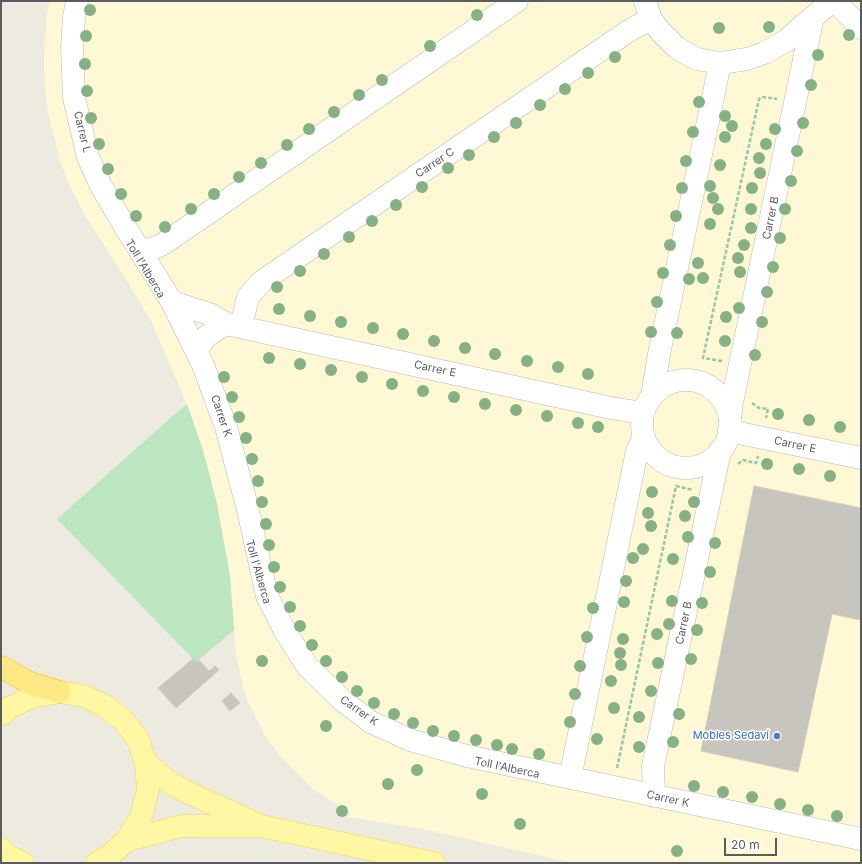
<!DOCTYPE html>
<html>
<head>
<meta charset="utf-8">
<style>
	body { margin:0 }
	#map { position:relative; width:862px; height:864px; overflow:hidden; background:#edebe0; font-family:Inter,sans-serif }
	canvas { display:block }
	.frame { position:absolute; inset:0; border:2px solid #595d62; pointer-events:none }
	.scale { position:absolute; left:724px; top:838px; width:53px; height:18px; box-sizing:border-box; border:2px solid #595d62; border-top:0; padding-left:5px; font-size:12px; line-height:14px; white-space:nowrap; color:#595d62; -webkit-text-stroke:3px #fff; paint-order:stroke }
</style>
</head>
<body>
<div id="map">
<canvas width="862" height="864"></canvas>
<div class="frame"></div>
<div class="scale">20 m</div>
</div>
<script>
const c = document.querySelector('canvas').getContext('2d');
c.lineJoin = 'round';
function fill(path, color) {
  c.fillStyle = color;
  c.fill(path, 'evenodd');
}
function poly(rows) {
  const path = new Path2D();
  for (const r of rows) {
    if (r.length === 3) {
      path.moveTo(r[0] + r[2], r[1]);
      path.arc(r[0], r[1], r[2], 0, 2 * Math.PI);
      continue;
    }
    path.moveTo(r[0], r[1]);
    for (let i = 2; i < r.length; i += 2) path.lineTo(r[i], r[i + 1]);
  }
  return path;
}
function stroke(path, color, width, dash) {
  c.strokeStyle = color;
  c.lineWidth = width;
  c.lineCap = dash ? 'butt' : 'round';
  c.setLineDash(dash || []);
  c.stroke(path);
}
function drawText(font, color, halo, rows, align = 'center') {
  c.font = font + ' Inter,sans-serif';
  c.lineWidth = 3;
  c.setLineDash([]);
  c.textBaseline = 'middle';
  c.strokeStyle = halo;
  c.fillStyle = color;
  for (const [text, x, y, turn = 0] of rows) {
    c.save();
    c.translate(x, y);
    c.rotate((+turn || 0) * Math.PI / 180);
    c.textAlign = isNaN(turn) ? turn : align;
    if (halo) c.strokeText(text, 0, 0);
    c.fillText(text, 0, 0);
    c.restore();
  }
}
fill(poly([
	[50,1,861,1,861,863,574,863,418,828,347,817,351,814,313,789,280,756,264,734,248,702,243,687,236,656,230,576,217,504,203,450,187,404,151,321,126,279,86,217,72,191,60,162,47,108,44,69,44,57,47,14]
]), '#fef8d4');
fill(poly([
	[187,404,203,450,217,504,230,576,234,630,196,662,57,519,167,421]
]), '#bce6bf');
const building = poly([
	[754,486,861,508,861,620,832,614,798,772,701,751,754,486],
	[194,658,196,662,199,660,209,671,215,666,219,670,176,708,158,688,194,658],
	[231,693,240,703,230,711,222,701,231,693]
]);
fill(building, '#c8c5be');
stroke(building, '#d1cdbf', 1);
const minor = poly([
	[77,1,74,17,72,47,74,98,88,157,101,186,127,230,172,302,203,365,226,427,248,510,267,596,285,631,307,666,343,701,371,722,410,740,467,756,861,839],
	[645,1,651,19,660,31,677,48,697,59,720,63,747,59,764,53,786,41,801,27,833,1],
	[835,1,861,28],
	[140,251,154,248,163,244,517,1],
	[172,302,212,315,226,324,611,408,643,413],
	[241,327,248,297,261,282,630,30,651,19],
	[196,350,207,336,226,324],
	[686,424,44],
	[652,396,660,349,715,88,720,63],
	[730,420,732,402,813,17],
	[729,431,861,458],
	[570,778,637,451,644,437],
	[654,796,653,766,720,451]
]);
const major = poly([
	[1,715,9,708,33,696,60,692,84,696,105,706,124,721,138,740,146,763,148,790,141,817,127,840,113,853,97,863],
	[146,763,170,783,189,793,255,823],
	[127,840,182,826,261,826,434,863],
	[1,849,5,854,23,863]
]);
const highway = poly([
	[1,667,30,683,60,692]
]);
stroke(minor, '#b6b8be', 23);
stroke(major, '#f4d252', 23);
stroke(highway, '#edb400', 23);
stroke(poly([
	[722,361,703,358,759,99,762,97,777,99],
	[752,403,759,408,768,409,766,418],
	[738,464,743,460,756,463,758,456],
	[617,768,676,486,693,490]
]), '#95c7a6', 2.5, [4, 2]);
stroke(minor, '#fff', 22);
stroke(major, '#fff7a3', 22);
stroke(highway, '#ffe985', 22);
c.fillStyle = '#86b185';
for (const [x, y] of [
	[90,10],
	[477,15],
	[769,27],
	[719,28],
	[849,35],
	[86,36],
	[430,46],
	[818,55],
	[615,57],
	[85,64],
	[588,73],
	[382,80],
	[811,85],
	[565,89],
	[87,91],
	[359,95],
	[699,102],
	[540,105],
	[334,112],
	[725,116],
	[91,118],
	[516,123],
	[803,123],
	[732,126],
	[309,129],
	[775,129],
	[693,132],
	[494,137],
	[725,137],
	[99,144],
	[766,144],
	[287,145],
	[797,151],
	[469,155],
	[759,158],
	[686,161],
	[261,163],
	[720,165],
	[448,168],
	[108,169],
	[760,173],
	[239,177],
	[791,181],
	[710,186],
	[422,187],
	[682,188],
	[752,188],
	[121,194],
	[214,194],
	[713,198],
	[396,205],
	[191,209],
	[718,209],
	[751,209],
	[785,209],
	[136,216],
	[676,216],
	[372,221],
	[710,224],
	[165,227],
	[751,228],
	[349,237],
	[780,238],
	[670,245],
	[744,245],
	[324,254],
	[738,258],
	[698,263],
	[773,267],
	[300,271],
	[740,272],
	[663,273],
	[703,278],
	[689,279],
	[277,287],
	[767,292],
	[657,302],
	[739,308],
	[279,309],
	[310,316],
	[726,317],
	[341,322],
	[762,322],
	[373,328],
	[651,332],
	[677,333],
	[403,334],
	[434,341],
	[725,341],
	[465,348],
	[495,354],
	[755,355],
	[269,358],
	[527,361],
	[300,364],
	[558,367],
	[331,370],
	[588,374],
	[224,377],
	[362,377],
	[392,384],
	[423,391],
	[232,397],
	[454,397],
	[485,404],
	[516,410],
	[778,414],
	[547,416],
	[239,417],
	[809,420],
	[578,423],
	[598,427],
	[840,427],
	[246,438],
	[252,459],
	[767,464],
	[799,469],
	[830,476],
	[258,481],
	[652,492],
	[262,502],
	[694,502],
	[648,513],
	[685,516],
	[266,524],
	[651,526],
	[688,537],
	[715,543],
	[269,545],
	[643,549],
	[633,558],
	[673,559],
	[274,567],
	[710,572],
	[626,581],
	[280,587],
	[672,601],
	[624,602],
	[702,603],
	[290,607],
	[593,608],
	[669,624],
	[300,626],
	[697,630],
	[657,634],
	[587,637],
	[623,639],
	[312,645],
	[620,653],
	[691,659],
	[262,661],
	[326,661],
	[658,663],
	[621,665],
	[580,666],
	[342,677],
	[611,681],
	[357,691],
	[651,691],
	[575,694],
	[374,703],
	[614,708],
	[394,714],
	[679,714],
	[639,717],
	[570,722],
	[413,723],
	[326,726],
	[433,731],
	[454,736],
	[597,739],
	[476,740],
	[673,742],
	[497,745],
	[639,747],
	[512,749],
	[539,754],
	[417,770],
	[388,784],
	[694,786],
	[723,792],
	[482,794],
	[752,797],
	[780,804],
	[808,810],
	[342,811],
	[837,816],
	[520,824],
	[677,851]
]) {
  c.beginPath();
  c.arc(x, y, 6, 0, 2 * Math.PI);
  c.fill();
}
for (const [x, y, r, color] of [
	[777,736,4,"#3f7fe0"]
]) {
  const dot = new Path2D();
  dot.arc(x, y, r, 0, 2 * Math.PI);
  c.fillStyle = color;
  c.fill(dot);
  stroke(dot, '#fff', 1.5);
}
drawText('11px', '#595d62', '#fff', [
	["Carrer L",82,132,76],
	["Carrer C",435,163,-34],
	["Carrer B",771,218,-78],
	["Toll l'Alberca",145,269,59],
	["Carrer E",435,369,12],
	["Carrer K",221,416,71],
	["Carrer E",795,445,12],
	["Toll l'Alberca",258,572,74],
	["Carrer B",684,623,-78],
	["Carrer K",359,711,35],
	["Toll l'Alberca",507,768,12],
	["Carrer K",668,799,12]
]);
drawText('11px', '#366cbe', '#fff', [
	["Mobles Sedaví",769,736]
], 'right');
</script>
</body>
</html>
